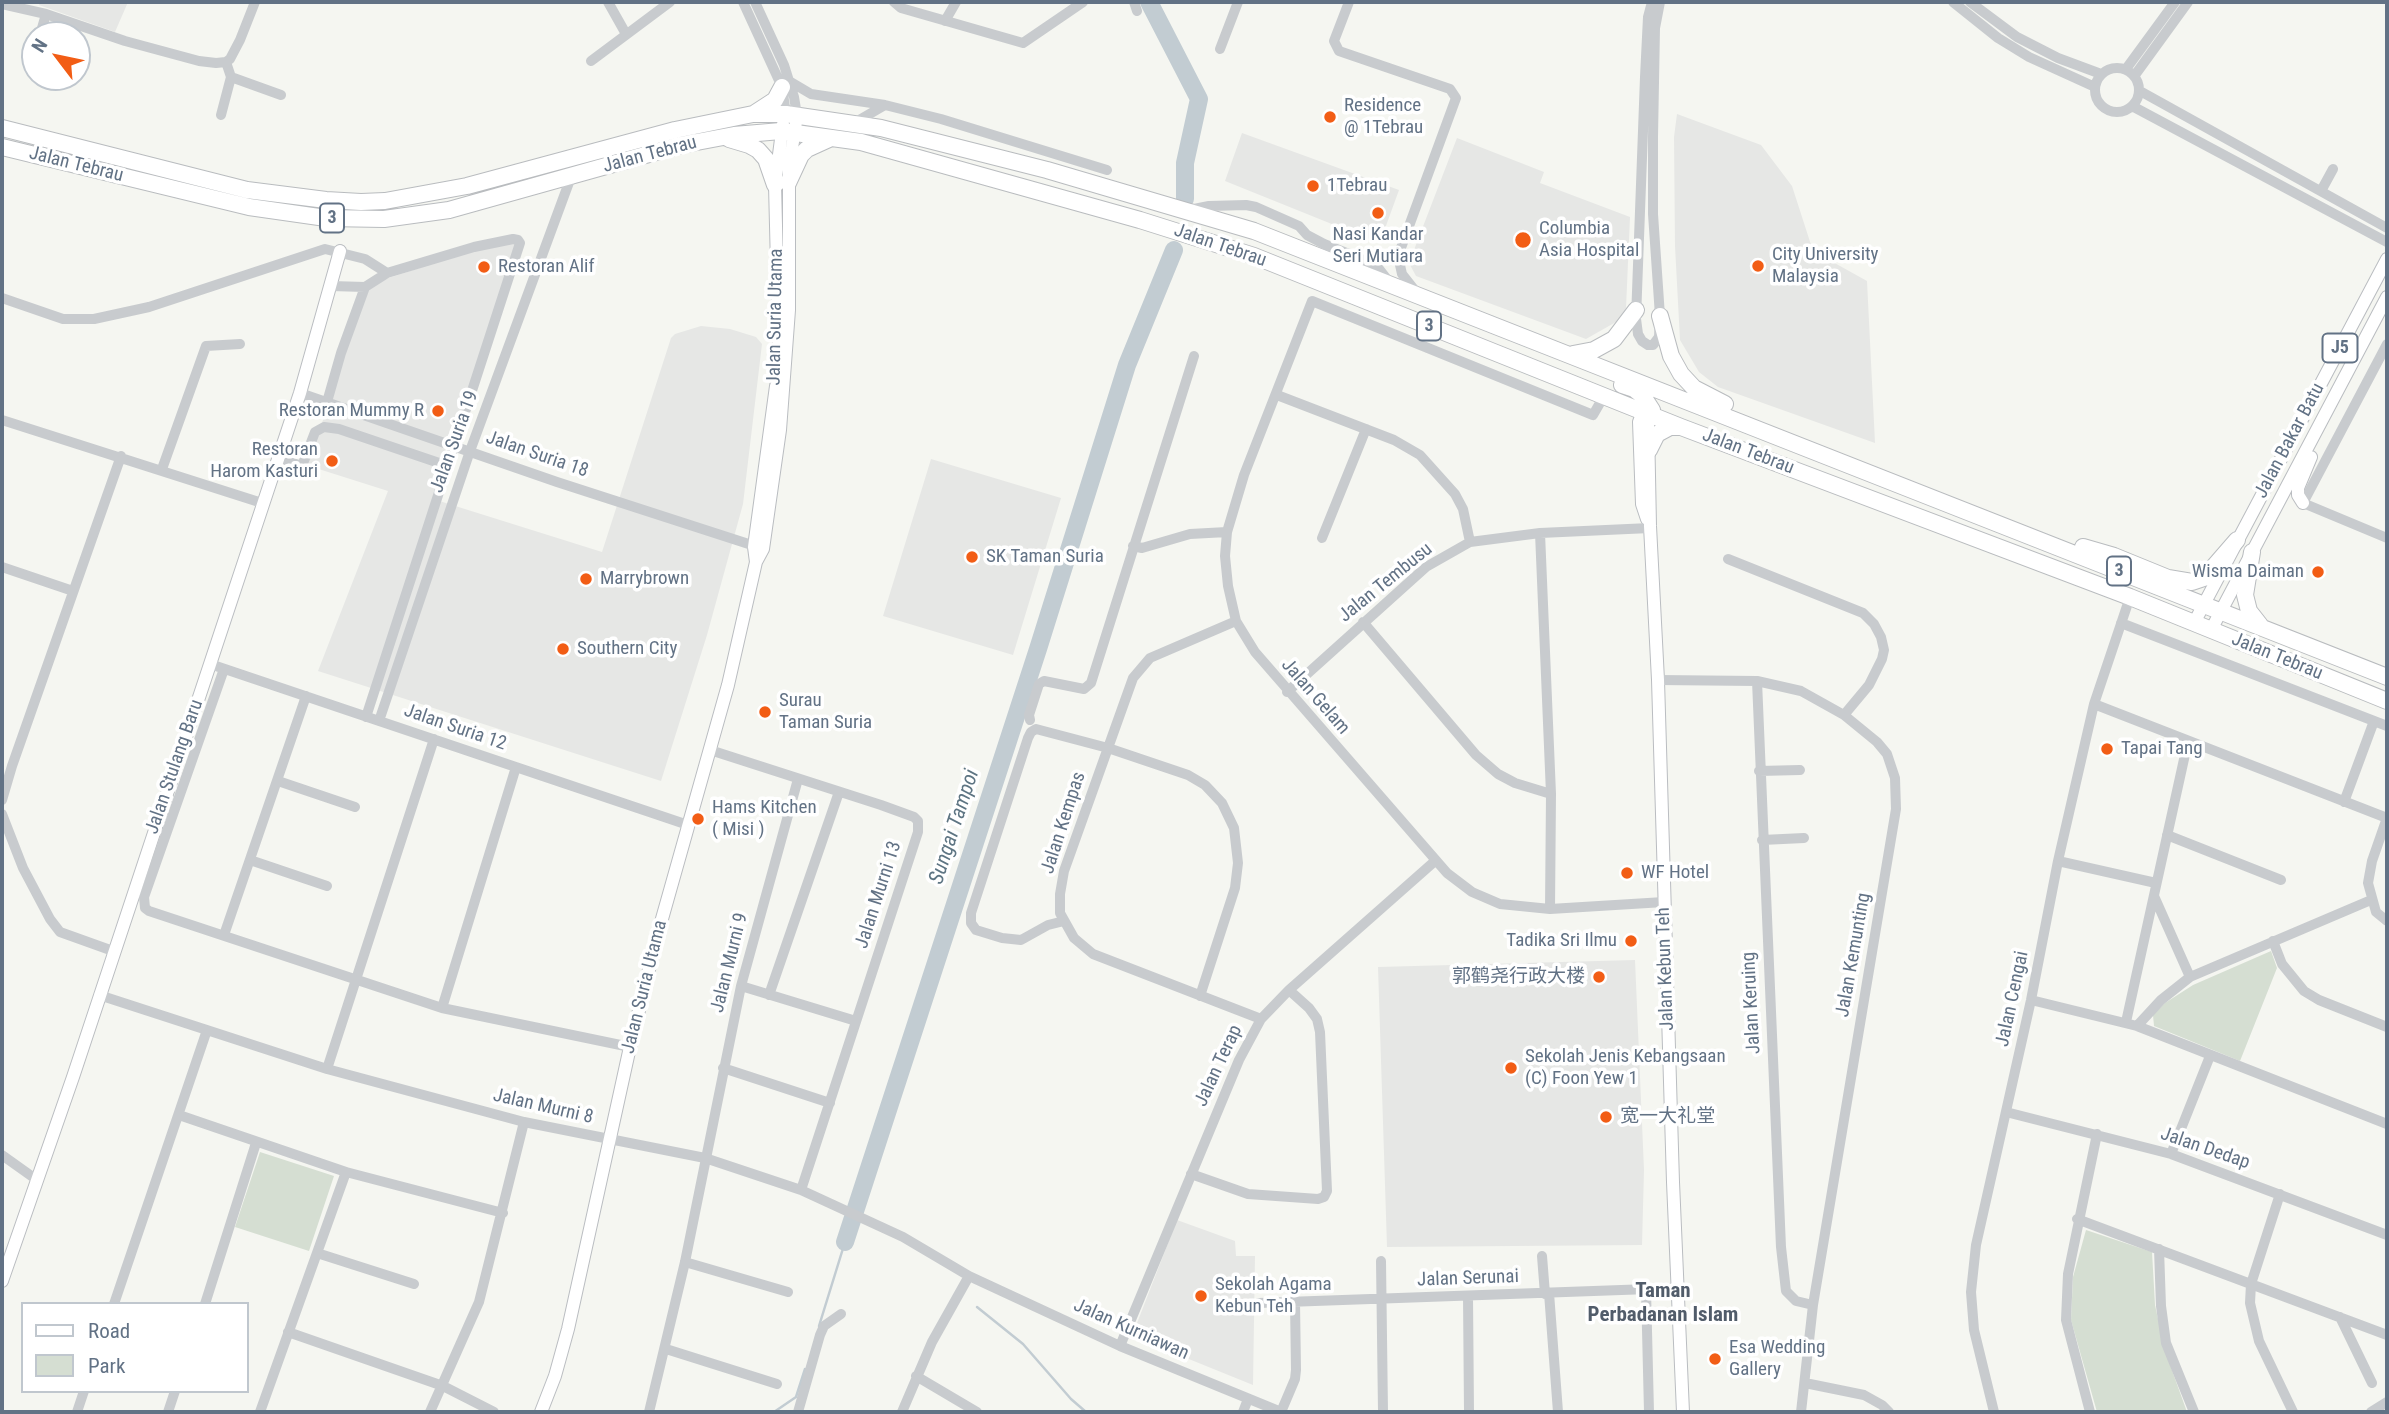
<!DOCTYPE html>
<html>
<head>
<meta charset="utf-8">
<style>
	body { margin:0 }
	#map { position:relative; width:2389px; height:1414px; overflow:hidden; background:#f5f6f1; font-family:"Roboto Condensed",sans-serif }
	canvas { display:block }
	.frame { position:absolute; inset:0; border:4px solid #627285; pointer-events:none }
	.legend { position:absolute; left:21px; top:1302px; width:228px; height:91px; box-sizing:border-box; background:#fff; border:2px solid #c0c7ce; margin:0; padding:9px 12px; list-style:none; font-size:21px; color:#627285 }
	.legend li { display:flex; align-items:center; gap:14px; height:35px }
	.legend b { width:35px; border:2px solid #c0c7ce }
	.north { position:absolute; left:21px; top:21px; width:70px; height:70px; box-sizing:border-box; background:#fff; border:2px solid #c0c7ce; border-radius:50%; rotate:302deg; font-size:19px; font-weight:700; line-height:28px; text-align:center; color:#627285 }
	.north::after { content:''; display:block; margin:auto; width:24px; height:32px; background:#f25d15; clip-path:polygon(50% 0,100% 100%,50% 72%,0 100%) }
</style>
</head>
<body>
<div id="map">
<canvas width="2389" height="1414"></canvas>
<div class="frame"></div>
<ul class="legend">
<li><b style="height:9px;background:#fff"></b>Road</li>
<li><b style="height:19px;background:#d5ded2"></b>Park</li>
</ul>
<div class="north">N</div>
</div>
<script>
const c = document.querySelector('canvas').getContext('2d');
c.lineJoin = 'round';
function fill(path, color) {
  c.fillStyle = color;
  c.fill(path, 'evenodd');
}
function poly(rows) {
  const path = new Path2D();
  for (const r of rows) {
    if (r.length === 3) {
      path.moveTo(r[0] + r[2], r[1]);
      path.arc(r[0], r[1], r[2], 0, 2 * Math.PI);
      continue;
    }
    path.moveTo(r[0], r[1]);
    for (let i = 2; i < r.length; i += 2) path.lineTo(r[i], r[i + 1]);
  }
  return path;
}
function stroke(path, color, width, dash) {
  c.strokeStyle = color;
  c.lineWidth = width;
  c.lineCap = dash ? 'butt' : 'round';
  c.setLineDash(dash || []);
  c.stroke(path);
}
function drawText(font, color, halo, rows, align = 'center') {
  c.font = font + ' "Roboto Condensed","Noto Sans SC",sans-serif';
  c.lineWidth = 7;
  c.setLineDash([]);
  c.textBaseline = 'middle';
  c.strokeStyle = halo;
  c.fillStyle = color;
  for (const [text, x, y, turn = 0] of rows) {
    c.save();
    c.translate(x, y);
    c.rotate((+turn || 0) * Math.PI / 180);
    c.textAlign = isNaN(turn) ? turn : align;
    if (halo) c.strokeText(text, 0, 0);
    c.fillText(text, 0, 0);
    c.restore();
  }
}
fill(poly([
	[40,2,128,2,115,32,39,5],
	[1677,114,1761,145,1792,186,1813,251,1867,281,1875,443,1718,387,1699,372,1680,340,1675,246,1674,137],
	[1242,133,1399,190,1383,234,1374,241,1225,181],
	[1457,138,1544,172,1540,183,1630,217,1626,308,1623,318,1586,339,1416,276,1409,263],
	[517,243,433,499,602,552,671,338,675,334,701,326,730,329,756,337,762,344,743,504,707,635,661,781,318,671,388,491,306,465,331,399,345,350,368,289,376,282,478,249],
	[931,459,1061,498,1013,655,883,616],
	[1635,960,1644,1170,1642,1245,1387,1247,1378,967],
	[1177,1220,1235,1241,1236,1256,1255,1256,1253,1385,1132,1336]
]), '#e6e7e5');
fill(poly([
	[2271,951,2277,968,2240,1061,2154,1026,2153,1015,2165,1003,2193,985],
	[260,1152,334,1176,309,1251,235,1227],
	[2086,1230,2152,1252,2155,1305,2165,1351,2187,1412,2097,1412,2071,1320,2073,1277]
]), '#d5ded2');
stroke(poly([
	[977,1307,1023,1344,1071,1399,1086,1412],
	[819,1326,845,1242],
	[774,1412,796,1397,805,1369]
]), '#c2ccd2', 2.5);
stroke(poly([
	[1149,2,1199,99,1185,163,1185,199],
	[845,1242,1038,649,1127,365,1174,250]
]), '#c2ccd2', 18);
const major = poly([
	[779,347,775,185,783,124],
	[1643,411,1639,422,1642,504,1647,519],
	[1651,415,1648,425,1650,526,1658,680,1673,1182,1683,1412],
	[2303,503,2298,495,2298,488,2311,457],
	[756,562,754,547,776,386],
	[2194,623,2387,259],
	[2211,630,2387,297],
	[2,1281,73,1077,300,393,340,251],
	[541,1412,555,1376,568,1329,630,1047,658,933,728,685,756,562,763,549,780,430,789,310,789,168,797,115]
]);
const highway = poly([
	[755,113,775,100,782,87],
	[2,128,247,190,326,200,361,202,385,201,467,186,675,130,753,114,786,114,881,128,1047,170,1254,231,2387,677],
	[729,139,749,145,758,150,766,159,775,185],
	[2,147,249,207,326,218,384,219,449,210,681,145,734,135,781,131,861,142,1140,220,1254,256,1681,427,2130,597,2387,701],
	[788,183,801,155,807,149,829,139],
	[1660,316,1671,356,1681,374,1694,388,1725,404],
	[1573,354,1594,350,1614,339,1636,310],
	[1622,385,1634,389,1643,396,1652,410,1651,415],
	[1649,450,1657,434,1670,427,1681,427],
	[2083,547,2114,556,2168,578,2192,582,2204,578,2237,540],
	[2252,552,2245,595,2249,611,2260,625]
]);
stroke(major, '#babdc1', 14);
stroke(highway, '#b9bcbf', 18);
stroke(poly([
	[608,2,626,34],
	[743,2,782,87,786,114],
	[755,2,784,65,794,97,797,115],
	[894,2,901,8,1023,43,1083,2],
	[1134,2,1137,11],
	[1349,2,1334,41,1339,51,1450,89,1456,98,1398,256,1402,274,1417,293],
	[1652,2,1648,17,1645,77,1636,319,1638,334,1642,341,1648,345,1653,345,1659,337,1660,316,1653,214,1653,137,1655,28,1660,2],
	[1953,2,1998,38,2029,57,2095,87],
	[1970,2,2017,37,2058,58,2101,74],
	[2,4,46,14,125,41,199,61,216,63,226,62],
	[945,21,956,2],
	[40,35,46,14],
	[1220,49,1238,2],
	[591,61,670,2],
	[226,62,231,77,281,95],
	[226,62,230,59,240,40,255,2],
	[2117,90,22],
	[2126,69,2175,2],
	[2135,75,2188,2],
	[789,81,811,94,885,105,941,119,1107,170],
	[2140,91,2387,228],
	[2132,106,2387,242],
	[221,115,231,77],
	[854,123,885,105],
	[2321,191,2333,169],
	[1189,210,1209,206,1246,205,1256,207,1299,226,1307,235,1324,244,1376,265,1390,283],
	[331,286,365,287,387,273,474,247,513,239,518,240,520,243,366,717],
	[2,298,63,319,94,319,149,307,325,249,365,259,387,273],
	[2387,344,2303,503,2387,538],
	[300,393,557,482,761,548],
	[1277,395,1394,440,1420,455,1455,494,1463,509,1470,542],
	[1604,396,1593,415,1312,301,1244,475,1227,532,1225,556,1228,586,1236,621,1255,652,1447,873,1472,892,1500,904,1550,909,1664,902],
	[327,402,341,353,365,287],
	[2,420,262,503],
	[277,458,302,466,315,432,324,427,339,429,448,466],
	[162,469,206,346,240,344],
	[1540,533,1551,794,1550,909],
	[1322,538,1366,429],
	[1133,546,1142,548,1190,534,1227,532],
	[1728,559,1863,613,1874,624,1881,637,1884,650,1882,659,1869,685,1844,715],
	[2,567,73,591],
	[1236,621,1150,658,1133,678,1064,871,1060,894,1060,913,1074,938,1093,954,1261,1019],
	[1363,622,1476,755,1498,774,1515,783,1551,794],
	[2121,623,2387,726],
	[210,664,688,825],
	[224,669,144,897,145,908,149,911,442,1008,630,1047],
	[1658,680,1757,681,1801,691,1844,715,1877,742,1887,754,1895,778,1896,809,1813,1305,1801,1412],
	[1757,681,1781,1247,1786,1291,1796,1301,1813,1305],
	[1287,692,1426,567,1470,542,1540,533,1650,528],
	[2094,704,2387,818,2372,861,2368,883,2376,912,2387,921],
	[1030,720,1029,715,1039,684,1044,681,1084,689,1091,683,1194,356],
	[379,721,470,451,571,177],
	[710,750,881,805,914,817,918,821,918,832,801,1190],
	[1759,771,1800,770],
	[278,781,355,807],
	[2,800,12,766,121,456],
	[2344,802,2374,721],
	[2,814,23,868,50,919,60,932,113,951],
	[2167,835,2281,880],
	[1762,840,1804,838],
	[250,860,327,886],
	[2058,861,2156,883],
	[2154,896,2190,977],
	[1064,921,1048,925,1021,940,1002,938,976,930,971,923,971,913,1028,738,1031,732,1036,729,1108,748,1188,775,1205,785,1222,803,1234,828,1238,863,1235,888,1200,996],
	[224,935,306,696],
	[2273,941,2282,964,2304,991,2319,1000,2387,1027],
	[741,986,856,1021],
	[99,995,327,1069,524,1122,705,1158,801,1190,903,1237,969,1276,1120,1346,1281,1412],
	[769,995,839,792],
	[2031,1000,2137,1026,2387,1124],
	[442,1008,516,767],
	[2126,1022,2188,741],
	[2137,1026,2161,1000,2190,977,2371,900],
	[723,1068,830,1103],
	[327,1069,434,739],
	[2006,1112,2171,1154,2387,1235],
	[179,1115,346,1172,503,1213],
	[2171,1154,2210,1056],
	[2,1155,37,1180],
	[1191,1174,1248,1194,1318,1199,1324,1197,1327,1191,1320,1032,1317,1019,1309,1008,1289,990],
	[2280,1194,2251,1284,2250,1303,2259,1341,2293,1412],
	[2077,1219,2387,1335],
	[2159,1249,2161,1306,2166,1343,2194,1412],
	[317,1253,414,1284],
	[1542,1256,1545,1294],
	[1381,1261,1383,1412],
	[685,1262,788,1292],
	[1646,1289,1649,1412],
	[1549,1293,1558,1412],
	[1468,1296,1469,1412],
	[1259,1303,1677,1288],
	[114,1304,207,1030],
	[205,1304,256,1143],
	[2340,1317,2372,1383],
	[288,1332,443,1386,494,1412],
	[1120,1346,1239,1060,1261,1019,1289,990,1435,861],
	[666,1349,777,1384],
	[916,1376,977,1412],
	[1805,1383,1864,1395,1882,1405,1889,1412],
	[77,1412,84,1391],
	[168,1412,175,1391],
	[260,1412,346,1172],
	[430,1412,479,1302,524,1122],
	[649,1412,685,1262,741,986,798,779],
	[798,1412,820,1335,824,1326,841,1314],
	[902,1412,932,1342,969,1276],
	[1243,1412,1248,1399],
	[1281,1412,1295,1379,1296,1370,1295,1302],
	[1994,1412,1974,1330,1971,1292,1976,1245,2031,1000,2058,861,2094,704,2130,597],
	[2090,1412,2066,1320,2068,1274,2097,1134],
	[2371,1412,2387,1402]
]), '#c8cbce', 10);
stroke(major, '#fff', 12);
stroke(highway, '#fff', 16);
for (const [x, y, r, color] of [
	[1330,117,7,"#f25d15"],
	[1313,186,7,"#f25d15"],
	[1378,213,7,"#f25d15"],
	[1523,240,9,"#f25d15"],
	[1758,266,7,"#f25d15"],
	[484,267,7,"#f25d15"],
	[438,411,7,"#f25d15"],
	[332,461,7,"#f25d15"],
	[972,557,7,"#f25d15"],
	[2318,572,7,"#f25d15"],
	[586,579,7,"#f25d15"],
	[563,649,7,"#f25d15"],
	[765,712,7,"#f25d15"],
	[2107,749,7,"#f25d15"],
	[698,819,7,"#f25d15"],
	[1627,873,7,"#f25d15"],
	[1631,941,7,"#f25d15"],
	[1599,977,7,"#f25d15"],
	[1511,1068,7,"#f25d15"],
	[1606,1117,7,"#f25d15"],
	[1201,1296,7,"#f25d15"],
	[1715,1359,7,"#f25d15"]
]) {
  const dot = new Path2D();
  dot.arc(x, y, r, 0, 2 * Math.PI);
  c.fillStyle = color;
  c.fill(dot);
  stroke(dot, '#fff', 2.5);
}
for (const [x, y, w] of [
	[332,218,24],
	[1429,326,24],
	[2340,348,35],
	[2119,571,24]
]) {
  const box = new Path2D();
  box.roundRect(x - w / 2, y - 14.5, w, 29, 5);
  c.fillStyle = '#fff';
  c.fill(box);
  stroke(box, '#627285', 2);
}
drawText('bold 18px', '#627285', null, [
	["3",332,218],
	["3",1429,326],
	["J5",2340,348],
	["3",2119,571]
]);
drawText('19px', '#627285', '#fff', [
	["Residence",1344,106],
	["@ 1Tebrau",1344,128],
	["1Tebrau",1327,186],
	["Columbia",1539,229],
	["Asia Hospital",1539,251],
	["Nasi Kandar",1378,235,"center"],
	["Seri Mutiara",1378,257,"center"],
	["City University",1772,255],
	["Malaysia",1772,277],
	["Restoran Alif",498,267],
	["Restoran Mummy R",424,411,"right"],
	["Restoran",318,450,"right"],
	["Harom Kasturi",318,472,"right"],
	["SK Taman Suria",986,557],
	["Wisma Daiman",2304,572,"right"],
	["Marrybrown",600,579],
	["Southern City",577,649],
	["Surau",779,701],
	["Taman Suria",779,723],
	["Tapai Tang",2121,749],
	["Hams Kitchen",712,808],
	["( Misi )",712,830],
	["WF Hotel",1641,873],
	["Tadika Sri Ilmu",1617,941,"right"],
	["郭鹤尧行政大楼",1585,977,"right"],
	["Sekolah Jenis Kebangsaan",1525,1057],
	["(C) Foon Yew 1",1525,1079],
	["宽一大礼堂",1620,1117],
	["Sekolah Agama",1215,1285],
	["Kebun Teh",1215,1307],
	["Esa Wedding",1729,1348],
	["Gallery",1729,1370]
], 'left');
drawText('19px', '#627285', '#fff', [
	["Jalan Tebrau",650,155,-15],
	["Jalan Tebrau",76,165,14],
	["Jalan Tebrau",1220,246,19],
	["Jalan Suria Utama",776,317,-89],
	["Jalan Bakar Batu",2290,441,-62],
	["Jalan Suria 19",455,442,-70],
	["Jalan Tebrau",1748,452,21],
	["Jalan Suria 18",537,455,19],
	["Jalan Tembusu",1386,583,-39],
	["Jalan Tebrau",2277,657,22],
	["Jalan Gelam",1315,697,49],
	["Jalan Suria 12",455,728,19],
	["Jalan Stulang Baru",175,767,-71],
	["Jalan Kempas",1064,823,-72],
	["Jalan Murni 13",879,895,-72],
	["Jalan Kemunting",1854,955,-80],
	["Jalan Murni 9",730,963,-76],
	["Jalan Kebun Teh",1666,969,-92],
	["Jalan Suria Utama",645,987,-76],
	["Jalan Cengai",2013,999,-78],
	["Jalan Keruing",1752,1003,-93],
	["Jalan Terap",1219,1066,-65],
	["Jalan Murni 8",543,1107,13],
	["Jalan Dedap",2205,1149,19],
	["Jalan Serunai",1468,1279,-2],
	["Jalan Kurniawan",1131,1330,24]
]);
drawText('italic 21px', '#5e7583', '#fff', [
	["Sungai Tampoi",955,827,-72]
]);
drawText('bold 21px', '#515c6a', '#fff', [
	["Taman",1663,1292],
	["Perbadanan Islam",1663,1316]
]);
</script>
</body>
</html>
